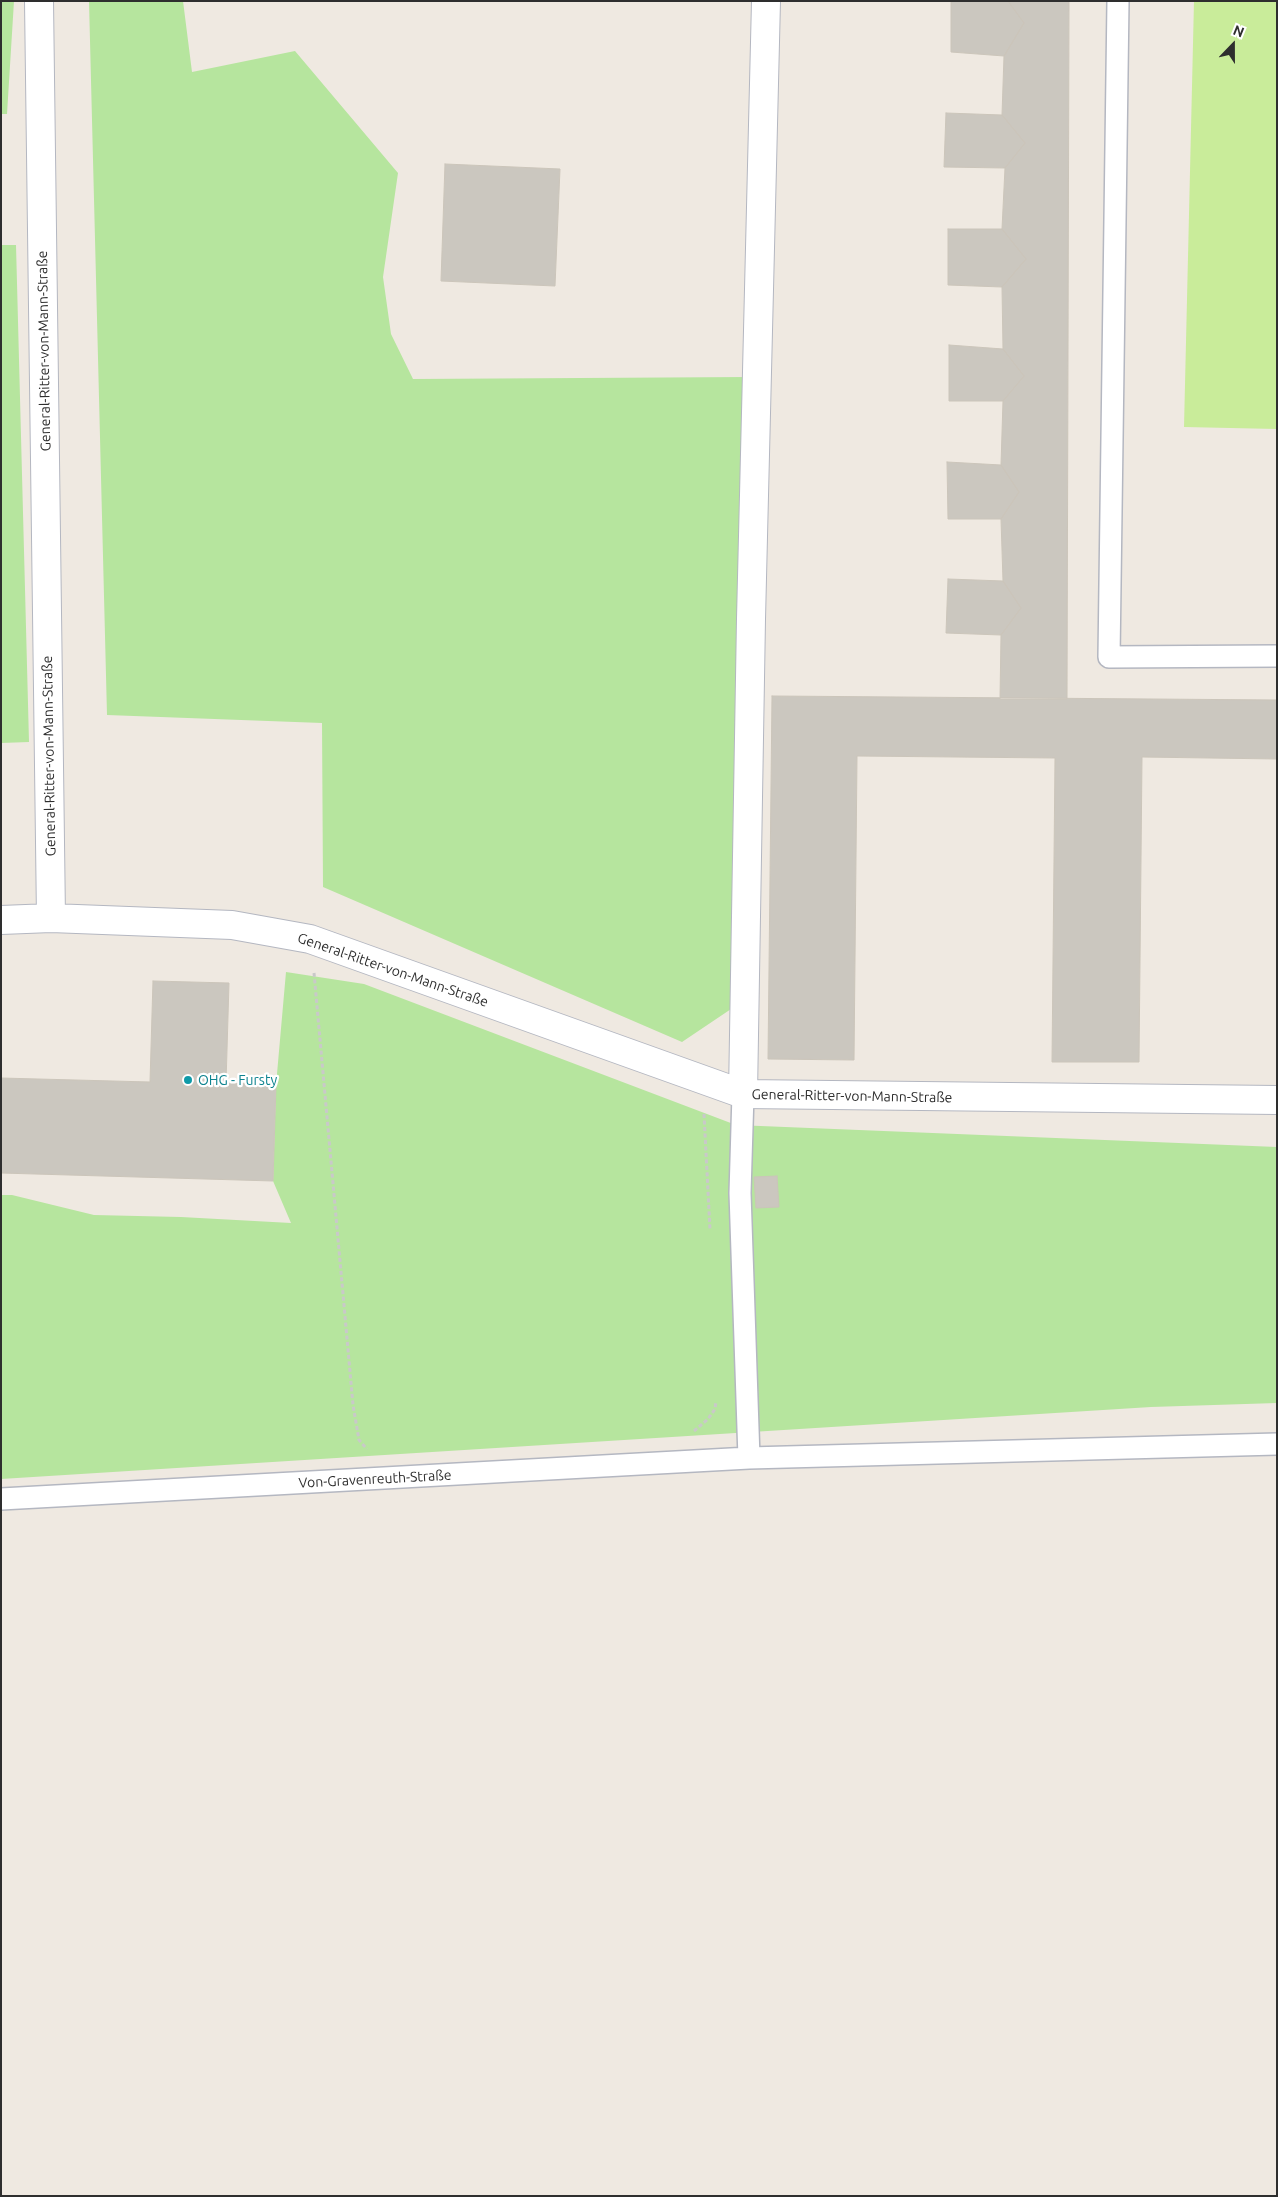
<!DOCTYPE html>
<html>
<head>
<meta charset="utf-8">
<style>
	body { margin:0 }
	#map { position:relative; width:1278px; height:2197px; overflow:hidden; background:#efe9e1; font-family:Ubuntu,sans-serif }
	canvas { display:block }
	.frame { position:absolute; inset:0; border:2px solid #2e2e2e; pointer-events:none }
	.north { position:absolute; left:1208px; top:20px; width:50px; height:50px; -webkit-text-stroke:4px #fff; paint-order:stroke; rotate:22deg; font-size:14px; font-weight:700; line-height:20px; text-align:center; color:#2e2e2e }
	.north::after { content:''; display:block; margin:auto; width:18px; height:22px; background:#2e2e2e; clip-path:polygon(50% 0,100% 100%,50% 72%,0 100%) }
</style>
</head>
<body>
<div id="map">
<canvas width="1278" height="2197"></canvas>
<div class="frame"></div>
<div class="north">N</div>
</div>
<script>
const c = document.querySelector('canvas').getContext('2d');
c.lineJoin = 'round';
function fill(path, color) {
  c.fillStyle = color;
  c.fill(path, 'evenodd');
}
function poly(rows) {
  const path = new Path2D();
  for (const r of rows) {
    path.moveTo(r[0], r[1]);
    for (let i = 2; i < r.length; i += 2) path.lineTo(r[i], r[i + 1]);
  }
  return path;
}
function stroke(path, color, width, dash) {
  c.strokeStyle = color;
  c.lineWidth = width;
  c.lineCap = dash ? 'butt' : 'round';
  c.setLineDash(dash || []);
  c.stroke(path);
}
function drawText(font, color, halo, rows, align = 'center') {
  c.font = font + ' Ubuntu,sans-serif';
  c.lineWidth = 4.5;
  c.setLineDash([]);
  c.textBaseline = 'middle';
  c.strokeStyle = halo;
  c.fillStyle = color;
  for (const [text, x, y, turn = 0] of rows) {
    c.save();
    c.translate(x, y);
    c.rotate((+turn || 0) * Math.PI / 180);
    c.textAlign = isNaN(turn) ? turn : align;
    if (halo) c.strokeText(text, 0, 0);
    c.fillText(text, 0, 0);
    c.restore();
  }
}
fill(poly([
	[1,1,14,1,7,114,1,114],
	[89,1,183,1,192,72,295,51,398,173,383,277,391,334,413,379,748,377,737,1005,682,1042,323,887,322,723,107,715],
	[1,245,16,245,29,742,1,743],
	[286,972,364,984,736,1125,1277,1147,1277,1403,1151,1407,1,1479,1,1195,12,1195,94,1215,181,1217,291,1223,273,1181,276,1085]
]), '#b6e59e');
fill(poly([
	[1194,1,1277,1,1277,429,1184,427]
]), '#c9ec9a');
const building = poly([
	[951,1,1008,1,1024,23,1004,56,951,52,951,1],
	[1008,1,1069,1,1067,699,1000,699,1001,635,1021,608,1003,581,1001,519,1019,492,1001,465,1003,401,1024,376,1003,349,1002,287,1026,259,1002,229,1005,168,1025,143,1002,115,1004,56,1024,23,1008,1],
	[946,113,1002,115,1025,143,1005,168,944,167,946,113],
	[445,164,560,169,555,286,441,281,445,164],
	[948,229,1002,229,1026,259,1002,287,948,285,948,229],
	[949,345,1003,349,1024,376,1003,401,949,401,949,345],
	[947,462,1001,465,1019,492,1001,519,948,519,947,462],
	[948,579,1003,581,1021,608,1001,635,946,633,948,579],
	[772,696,1277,700,1277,759,1142,757,1139,1062,1052,1062,1055,758,857,756,854,1060,768,1059,772,696],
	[153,981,229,983,226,1083,276,1085,273,1181,1,1173,1,1078,150,1082,153,981],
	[777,1176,779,1207,756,1208,754,1177,777,1176]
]);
fill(building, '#cbc7bf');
stroke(building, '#cbc5ba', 1);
const service = poly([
	[1118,1,1109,657,1277,656],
	[743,1094,740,1193,749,1458],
	[1,1499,749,1458,1277,1444]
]);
const minor = poly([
	[39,1,51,918,232,925,310,939,743,1094,1277,1100],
	[1,920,51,918],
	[743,1094,751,619,766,1]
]);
stroke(service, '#b4b7c1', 24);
stroke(minor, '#b4b7c1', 30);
stroke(poly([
	[314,973,353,1405,359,1440,367,1449],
	[704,1114,710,1230],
	[694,1431,708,1419,715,1409,716,1401]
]), '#c9c9c9', 3, [4, 2.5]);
stroke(service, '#fff', 21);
stroke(minor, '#fff', 28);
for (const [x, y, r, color] of [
	[188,1080,5,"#0f9aa8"]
]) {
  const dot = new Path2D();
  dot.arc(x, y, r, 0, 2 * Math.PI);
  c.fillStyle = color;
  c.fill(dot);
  stroke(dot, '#fff', 2);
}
drawText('14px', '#2e2e2e', '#fff', [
	["General-Ritter-von-Mann-Straße",44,351,-91],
	["General-Ritter-von-Mann-Straße",49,756,-91],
	["General-Ritter-von-Mann-Straße",393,970,19],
	["General-Ritter-von-Mann-Straße",852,1096,1],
	["Von-Gravenreuth-Straße",375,1479,-3]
]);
drawText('14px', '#0d838f', '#fff', [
	["OHG - Fursty",198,1080]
], 'left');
</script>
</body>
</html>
